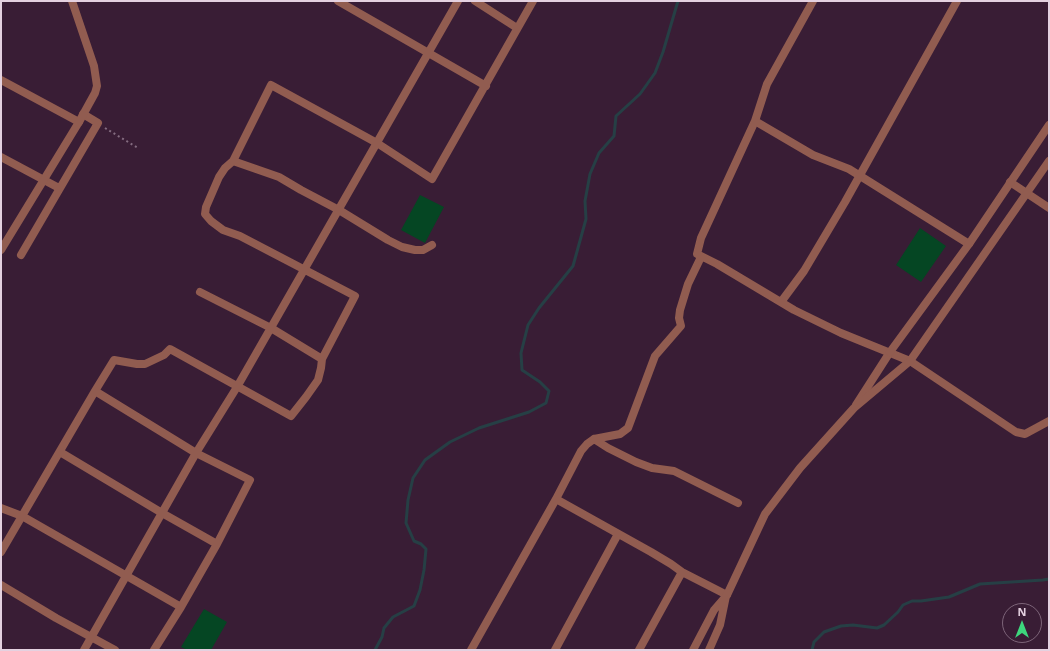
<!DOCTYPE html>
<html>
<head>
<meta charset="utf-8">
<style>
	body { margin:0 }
	#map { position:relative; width:1050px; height:651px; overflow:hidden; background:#391d35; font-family:"Noto Sans",sans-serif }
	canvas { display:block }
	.frame { position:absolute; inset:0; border:2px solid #e4d1e0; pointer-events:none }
	.north { position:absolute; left:1002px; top:603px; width:40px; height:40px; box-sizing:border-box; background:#391d35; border:1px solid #7d6579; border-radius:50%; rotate:0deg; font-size:11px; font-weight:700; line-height:16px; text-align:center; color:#e4d1e0 }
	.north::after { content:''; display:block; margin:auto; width:14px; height:18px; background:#3dd77d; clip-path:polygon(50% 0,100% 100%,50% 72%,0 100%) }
</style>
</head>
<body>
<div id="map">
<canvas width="1050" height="651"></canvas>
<div class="frame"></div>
<div class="north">N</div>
</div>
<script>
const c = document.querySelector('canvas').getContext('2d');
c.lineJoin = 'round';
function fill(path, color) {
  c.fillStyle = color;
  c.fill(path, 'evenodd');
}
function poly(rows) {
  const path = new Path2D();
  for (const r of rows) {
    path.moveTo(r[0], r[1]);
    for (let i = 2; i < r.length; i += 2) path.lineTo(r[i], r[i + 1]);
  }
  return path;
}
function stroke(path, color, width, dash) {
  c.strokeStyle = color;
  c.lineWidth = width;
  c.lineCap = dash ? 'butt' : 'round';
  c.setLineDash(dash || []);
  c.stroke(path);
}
fill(poly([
	[420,195,444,207,425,243,401,230],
	[920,228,946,246,921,282,896,265],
	[204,609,227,622,211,650,187,650,181,647]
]), '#054623');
stroke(poly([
	[375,650,382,637,384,628,393,617,414,606,420,590,424,570,426,549,421,544,414,541,406,523,408,500,413,478,425,460,450,442,479,428,529,412,546,403,549,391,540,382,522,370,521,353,528,325,539,308,573,266,586,219,585,201,590,174,599,153,614,136,616,116,640,94,655,73,663,52,678,1],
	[812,650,814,642,824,632,841,626,853,625,877,628,884,625,898,612,903,605,912,601,921,601,949,597,980,584,1043,580,1049,579]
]), '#263f45', 3);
stroke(poly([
	[105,128,138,148]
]), '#846c80', 2, [2, 3]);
stroke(poly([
	[338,1,486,86],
	[475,1,517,28],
	[813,1,767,84,755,121,701,238,697,254,717,264,794,310,841,333,910,361,1016,432,1025,434,1049,421],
	[1,80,79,122],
	[755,121,813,155,849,169,969,244],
	[1,157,59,188],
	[233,161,279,177,301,190,339,210,388,240,402,247,415,250,423,250,432,245],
	[1010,182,1049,208],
	[21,255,98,123,83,114],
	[200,292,271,328,322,359],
	[781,302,804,271,845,202,957,1],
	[95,391,196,453,250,480,217,544,181,607,154,650],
	[856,405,890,352],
	[594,439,608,448,636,462,652,468,674,471,738,503],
	[60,452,162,513,217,544],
	[556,499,651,552,671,564,682,572,727,595],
	[1,508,22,516,181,607],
	[1,552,95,391,114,360,137,364,145,364,164,355,170,349,291,416,306,397,318,380,321,368,322,359,355,296,240,236,223,230,211,221,205,214,206,207,219,177,225,168,233,161,271,85,377,143,432,179,533,1],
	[1,585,56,618,115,650],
	[84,650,196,453,237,387,458,1],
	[471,650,556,499,581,451,587,444,594,439,620,434,628,428,655,356,681,326,679,318,680,310,688,284,701,257],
	[555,650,618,534],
	[639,650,682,572]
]), '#915c50', 8);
stroke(poly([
	[1,250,79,122,95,93,97,86,94,66,72,1],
	[890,352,969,244,1049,125],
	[693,650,714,610,727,595,765,514,800,468,854,408,910,361,1049,161],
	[709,650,720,625,726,596]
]), '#915c50', 8);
</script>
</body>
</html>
